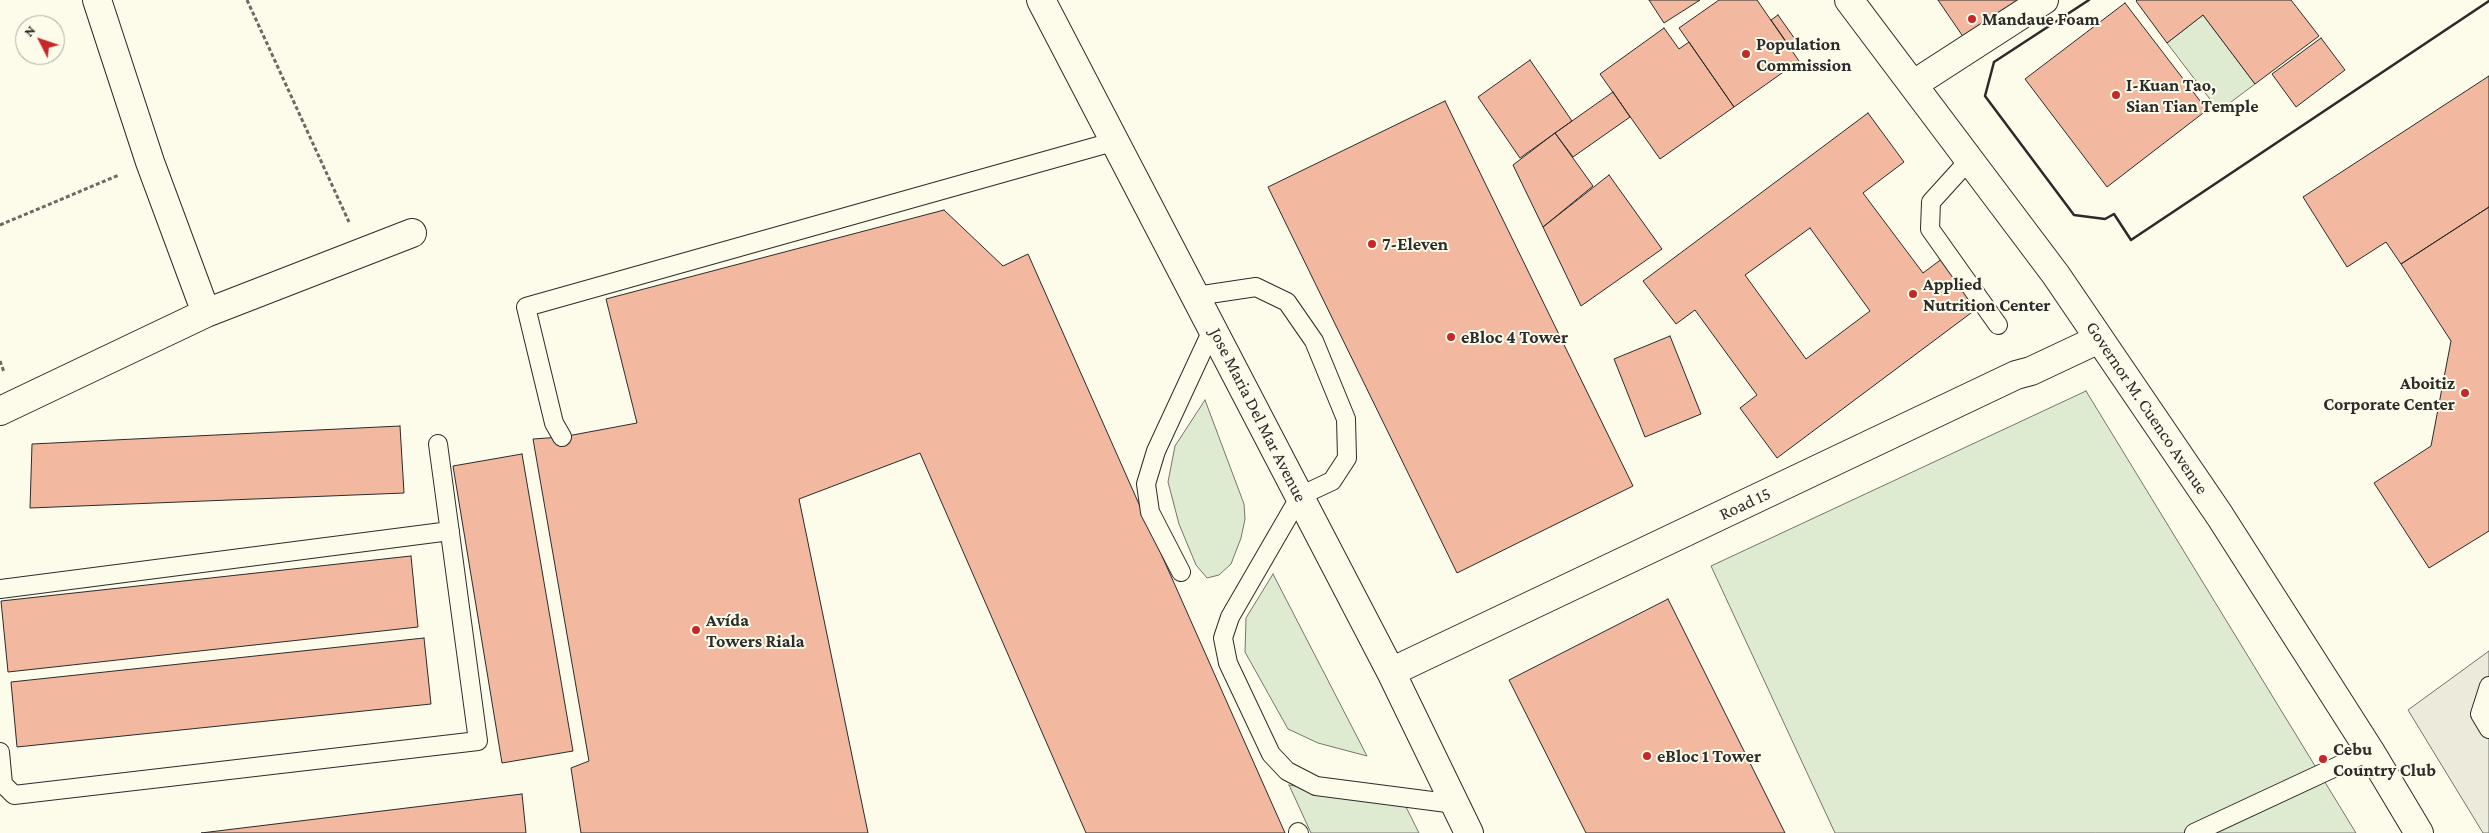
<!DOCTYPE html>
<html>
<head>
<meta charset="utf-8">
<style>
	body { margin:0 }
	#map { position:relative; width:2489px; height:833px; overflow:hidden; background:#fdfbea; font-family:"Crimson Pro",serif }
	canvas { display:block }
	.north { position:absolute; left:15px; top:15px; width:50px; height:50px; box-sizing:border-box; background:#fdfbea; border:1px solid #a9a89e; border-radius:50%; rotate:311deg; font-size:14px; font-weight:700; line-height:20px; text-align:center; color:#2b2b2b }
	.north::after { content:''; display:block; margin:auto; width:18px; height:22px; background:#c62828; clip-path:polygon(50% 0,100% 100%,50% 72%,0 100%) }
</style>
</head>
<body>
<div id="map">
<canvas width="2489" height="833"></canvas>
<div class="north">N</div>
</div>
<script>
const c = document.querySelector('canvas').getContext('2d');
c.lineJoin = 'round';
function fill(path, color) {
  c.fillStyle = color;
  c.fill(path, 'evenodd');
}
function poly(rows) {
  const path = new Path2D();
  for (const r of rows) {
    path.moveTo(r[0], r[1]);
    for (let i = 2; i < r.length; i += 2) path.lineTo(r[i], r[i + 1]);
  }
  return path;
}
function stroke(path, color, width, dash) {
  c.strokeStyle = color;
  c.lineWidth = width;
  c.lineCap = dash ? 'butt' : 'round';
  c.setLineDash(dash || []);
  c.stroke(path);
}
function drawText(font, color, halo, rows, align = 'center') {
  c.font = font + ' "Crimson Pro",serif';
  c.lineWidth = 4;
  c.setLineDash([]);
  c.textBaseline = 'middle';
  c.strokeStyle = halo;
  c.fillStyle = color;
  for (const [text, x, y, turn = 0] of rows) {
    c.save();
    c.translate(x, y);
    c.rotate((+turn || 0) * Math.PI / 180);
    c.textAlign = isNaN(turn) ? turn : align;
    if (halo) c.strokeText(text, 0, 0);
    c.fillText(text, 0, 0);
    c.restore();
  }
}
const green = poly([
	[2203,15,2255,84,2219,111,2167,43,2203,15],
	[2086,391,2356,833,1835,833,1711,566,2086,391],
	[1205,400,1244,504,1245,519,1241,538,1231,564,1219,575,1207,578,1196,565,1179,524,1168,482,1175,446,1205,400],
	[1273,574,1367,756,1318,743,1288,729,1245,652,1246,618,1273,574],
	[1289,785,1405,805,1419,833,1311,833,1289,785]
]);
fill(green, '#deebd1');
stroke(green, '#74746e', 1);
const parking = poly([
	[2489,651,2489,833,2483,833,2408,710,2489,651]
]);
fill(parking, '#eceadb');
stroke(parking, '#74746e', 1);
const building = poly([
	[1649,0,1700,0,1664,23,1649,0],
	[1719,0,1757,0,1799,61,1734,107,1679,28,1719,0],
	[1938,0,2022,0,1964,38,1938,0],
	[2137,0,2291,0,2319,36,2255,84,2203,15,2167,43,2136,1,2137,0],
	[2125,3,2207,110,2107,187,2025,79,2125,3],
	[1778,15,1797,42,1790,47,1771,20,1778,15],
	[1664,28,1679,49,1689,42,1734,107,1660,159,1600,74,1664,28],
	[2321,38,2345,70,2296,107,2272,74,2321,38],
	[1530,60,1572,121,1520,158,1478,97,1530,60],
	[2489,76,2489,207,2401,264,2386,242,2347,267,2303,197,2489,76],
	[1613,92,1630,117,1573,157,1555,133,1613,92],
	[1445,101,1633,486,1457,573,1268,187,1445,101],
	[1868,113,1904,162,1863,193,1923,273,1943,258,1979,307,1777,458,1740,408,1757,395,1695,310,1676,324,1643,281,1868,113],
	[1810,228,1870,311,1806,359,1745,275,1810,228],
	[1555,133,1593,186,1543,227,1513,165,1555,133],
	[1609,175,1662,249,1581,306,1543,227,1609,175],
	[2489,207,2489,531,2429,568,2374,483,2431,446,2451,341,2401,264,2489,207],
	[944,210,1003,266,1028,254,1285,833,1086,833,920,453,799,499,868,833,581,833,571,768,589,761,533,439,562,437,637,423,606,299,944,210],
	[1670,336,1701,414,1645,437,1614,359,1670,336],
	[400,426,404,493,30,508,32,444,400,426],
	[522,454,573,751,502,763,453,466,522,454],
	[411,556,418,627,8,672,1,601,411,556],
	[1668,599,1785,833,1586,833,1509,680,1668,599],
	[424,638,431,704,17,747,11,682,424,638],
	[522,794,526,833,201,833,522,794]
]);
fill(building, '#f2b8a0');
stroke(building, '#2b2b2b', 1);
const lane = poly([
	[1970,159,1931,202,1930,229,1998,325],
	[1196,296,1256,287,1287,302,1314,341,1346,419,1347,458,1332,481,1300,496,1230,617,1223,638,1228,663,1271,754,1287,771,1316,786,1455,804],
	[562,437,554,423,526,307,1116,141],
	[1181,572,1150,512,1146,484,1156,451,1213,328],
	[0,589,450,531],
	[2489,686,2480,714,2489,729],
	[0,752,3,784,14,795,478,741,438,444],
	[1298,832,1299,833],
	[2194,833,2370,751]
]);
const street = poly([
	[97,0,150,162,206,313],
	[1914,84,2044,0],
	[0,411,206,313,412,233]
]);
const secondary = poly([
	[1041,0,1391,672,1469,833],
	[1849,0,2056,275,2220,516,2370,751,2419,833],
	[1391,672,2016,375,2031,371,2099,339]
]);
stroke(lane, '#2b2b2b', 20);
stroke(street, '#2b2b2b', 30);
stroke(secondary, '#2b2b2b', 30);
stroke(poly([
	[247,0,349,222],
	[0,225,119,175],
	[0,361,4,372]
]), '#6a6964', 3, [4, 2.5]);
stroke(lane, '#fdfbea', 18);
stroke(street, '#fdfbea', 28);
stroke(secondary, '#fdfbea', 28);
stroke(poly([
	[2089,0,1994,62,1985,96,2074,215,2105,219,2114,214,2131,240,2489,1]
]), '#2b2b2b', 2.5);
for (const [x, y, r, color] of [
	[1972,19,5,"#c62828"],
	[1746,54,5,"#c62828"],
	[2116,95,5,"#c62828"],
	[1372,244,5,"#c62828"],
	[1913,294,5,"#c62828"],
	[1451,337,5,"#c62828"],
	[2465,393,5,"#c62828"],
	[696,630,5,"#c62828"],
	[1647,756,5,"#c62828"],
	[2323,759,5,"#c62828"]
]) {
  const dot = new Path2D();
  dot.arc(x, y, r, 0, 2 * Math.PI);
  c.fillStyle = color;
  c.fill(dot);
  stroke(dot, '#fdfbea', 2);
}
drawText('bold 18px', '#2b2b2b', '#fdfbea', [
	["Mandaue Foam",1982,19],
	["Population",1756,44],
	["Commission",1756,65],
	["I-Kuan Tao,",2126,85],
	["Sian Tian Temple",2126,106],
	["7-Eleven",1382,244],
	["Applied",1923,284],
	["Nutrition Center",1923,305],
	["eBloc 4 Tower",1461,337],
	["Aboitiz",2455,383,"right"],
	["Corporate Center",2455,404,"right"],
	["Avída",706,620],
	["Towers Riala",706,641],
	["Cebu",2333,749],
	["Country Club",2333,770],
	["eBloc 1 Tower",1657,756]
], 'left');
drawText('18px', '#2b2b2b', '#fdfbea', [
	["Governor M. Cuenco Avenue",2147,408,56],
	["Jose Maria Del Mar Avenue",1258,415,63],
	["Road 15",1745,504,-25]
]);
</script>
</body>
</html>
